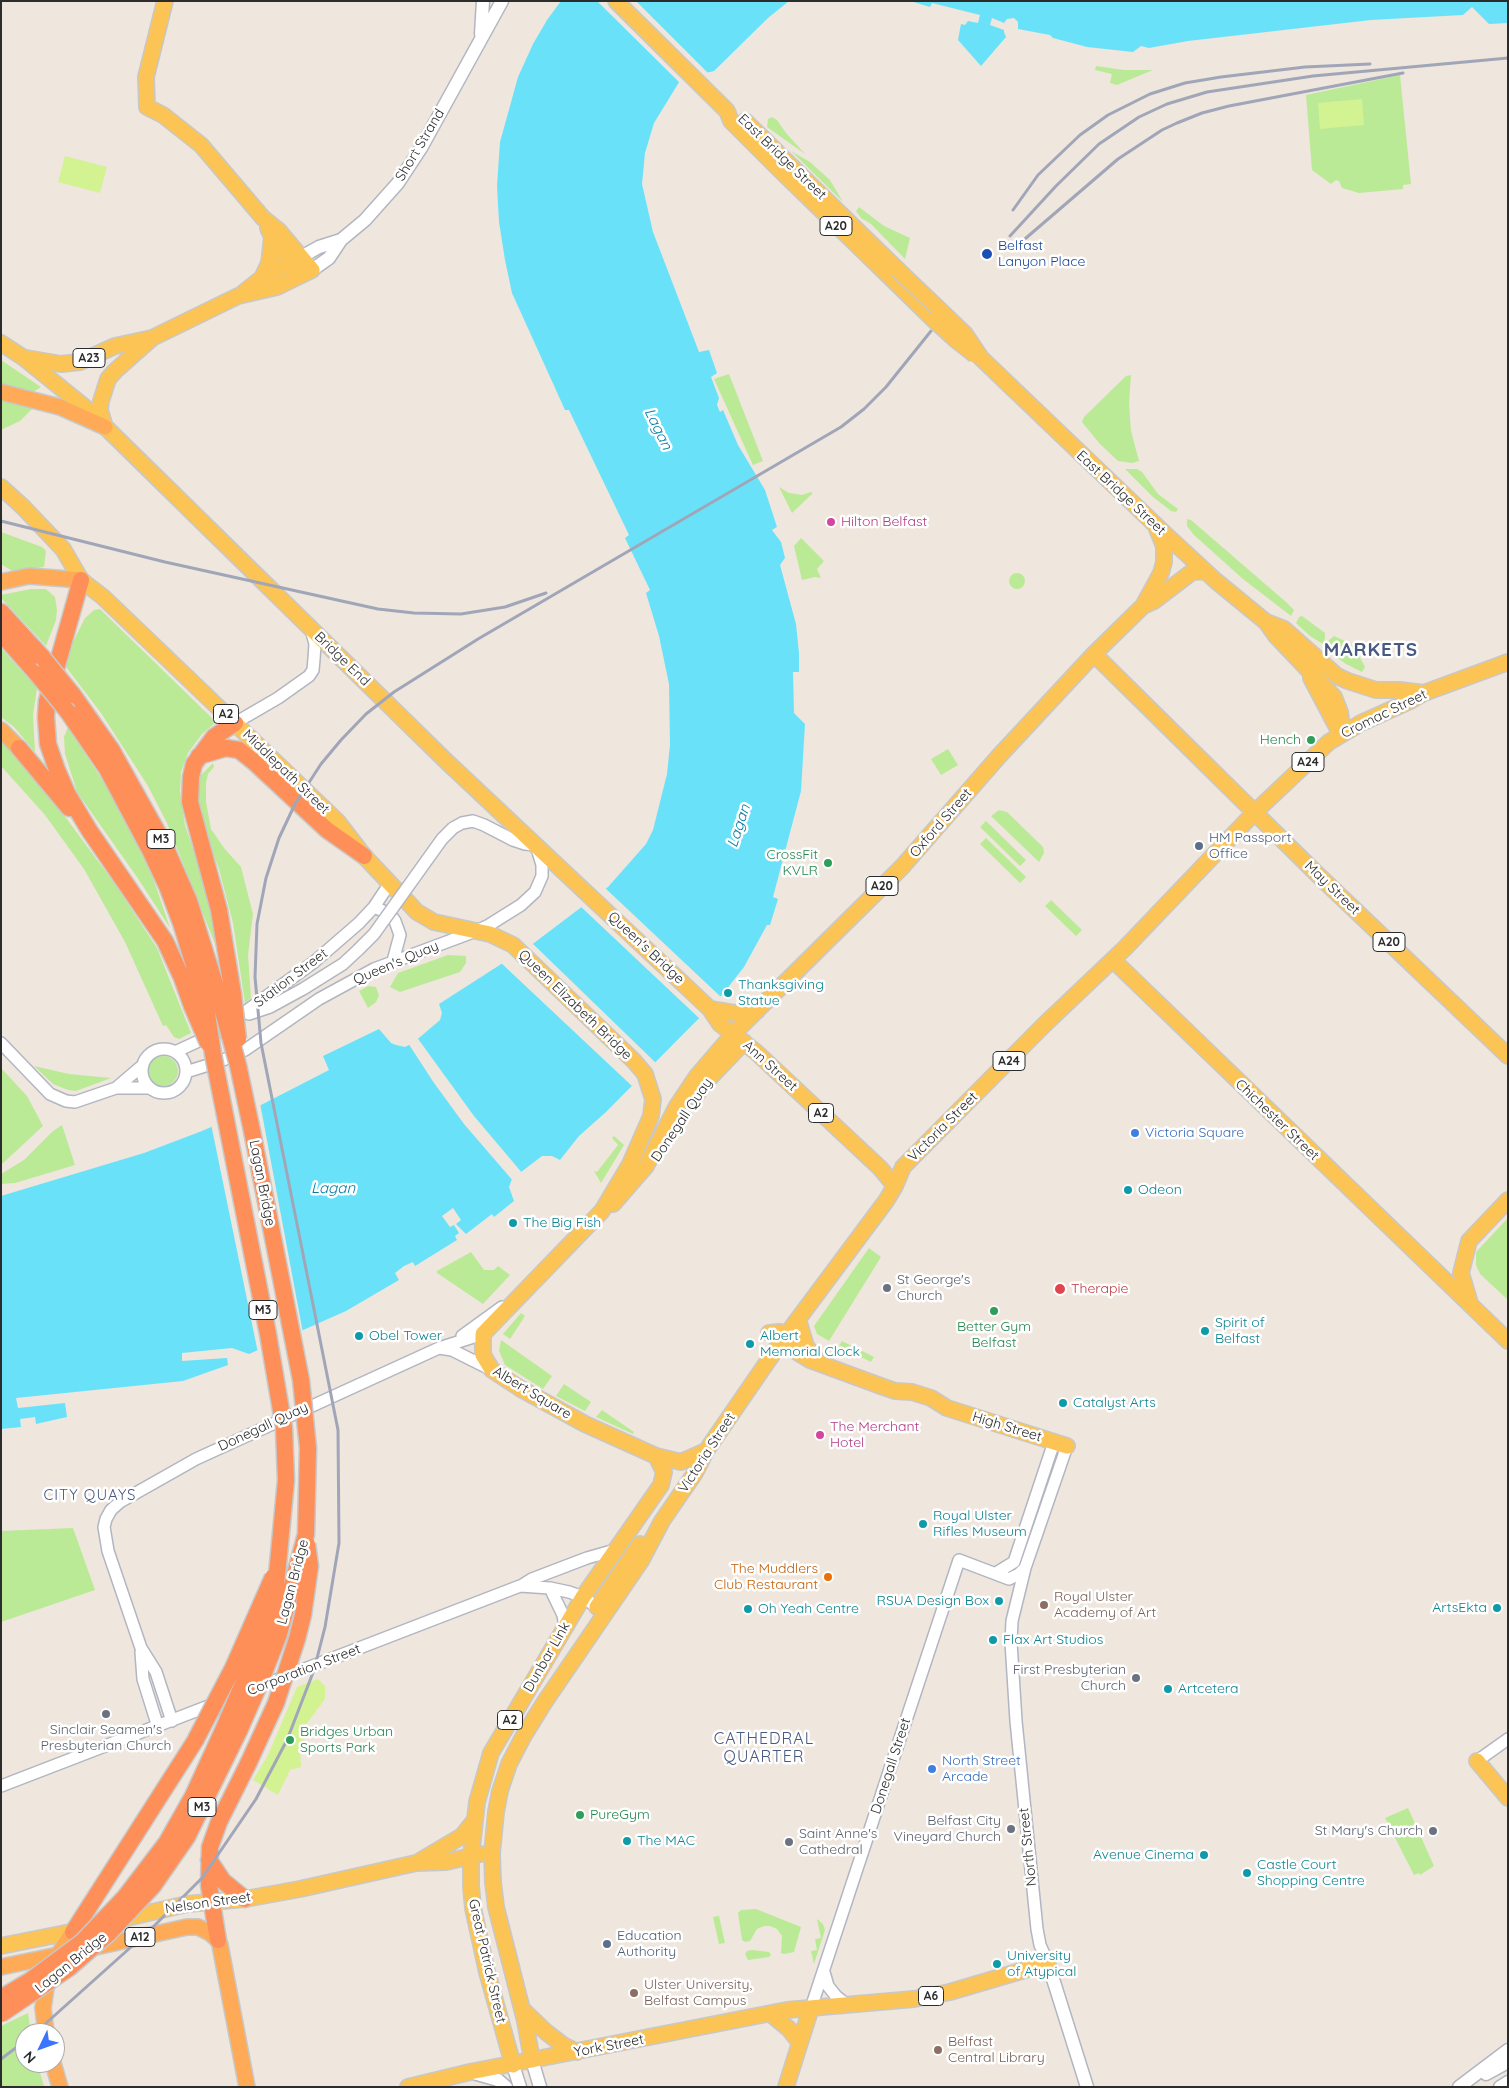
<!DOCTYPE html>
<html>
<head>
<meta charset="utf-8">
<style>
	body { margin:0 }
	#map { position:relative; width:1509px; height:2088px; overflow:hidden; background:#efe6de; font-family:Quicksand,sans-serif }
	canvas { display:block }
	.frame { position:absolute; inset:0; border:2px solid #2c2c2c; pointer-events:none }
	.north { position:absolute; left:15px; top:2023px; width:50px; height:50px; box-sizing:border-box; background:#fff; border:1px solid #ababab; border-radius:50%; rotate:228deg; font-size:14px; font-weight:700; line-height:20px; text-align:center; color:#2c2c2c }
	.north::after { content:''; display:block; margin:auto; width:18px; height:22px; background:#3b74ff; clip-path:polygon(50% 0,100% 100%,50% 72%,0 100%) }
</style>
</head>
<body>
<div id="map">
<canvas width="1509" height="2088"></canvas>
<div class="frame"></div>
<div class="north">N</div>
</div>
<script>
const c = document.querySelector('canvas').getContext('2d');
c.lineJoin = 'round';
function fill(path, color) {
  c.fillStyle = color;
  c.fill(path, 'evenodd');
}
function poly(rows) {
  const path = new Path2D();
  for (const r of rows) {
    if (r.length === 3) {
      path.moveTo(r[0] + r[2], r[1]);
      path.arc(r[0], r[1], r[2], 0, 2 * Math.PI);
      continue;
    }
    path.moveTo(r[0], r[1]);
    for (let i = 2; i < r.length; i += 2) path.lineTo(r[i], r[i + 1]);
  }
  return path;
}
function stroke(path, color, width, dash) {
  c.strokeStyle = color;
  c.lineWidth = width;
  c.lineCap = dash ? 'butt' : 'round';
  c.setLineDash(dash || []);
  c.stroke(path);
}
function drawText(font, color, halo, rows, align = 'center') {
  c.font = font + ' Quicksand,sans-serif';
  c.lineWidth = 5;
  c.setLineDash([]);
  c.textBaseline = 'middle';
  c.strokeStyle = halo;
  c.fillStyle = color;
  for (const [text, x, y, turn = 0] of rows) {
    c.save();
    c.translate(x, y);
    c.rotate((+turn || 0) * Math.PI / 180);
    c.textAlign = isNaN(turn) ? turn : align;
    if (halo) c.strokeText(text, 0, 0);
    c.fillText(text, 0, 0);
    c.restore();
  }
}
fill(poly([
	[1096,66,1124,70,1153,70,1117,85,1110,83,1112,74,1095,70],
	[1400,75,1411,184,1403,185,1403,189,1359,193,1342,188,1339,181,1336,180,1331,184,1312,170,1306,95],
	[772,117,777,120,786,133,805,154,767,127,768,119],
	[791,151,810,162,830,180,843,202],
	[859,207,884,226,910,238,905,259,871,224,861,218,856,211],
	[1,360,41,387,33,392,1,384],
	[729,374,763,461,753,465,714,379],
	[1131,375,1129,404,1131,431,1139,461,1132,463,1118,461,1099,443,1082,422,1084,417,1126,376],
	[1,400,34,407,20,421,1,430],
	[1125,469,1137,469,1142,472,1158,494,1178,509,1176,512,1171,511,1153,497],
	[779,487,789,493,802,495,811,492,813,493,792,513],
	[1187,519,1191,520,1286,602,1294,610,1291,616,1243,579,1194,535,1187,526],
	[1,532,42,547,46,551,44,567,12,571,1,564],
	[801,538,824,561,817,569,821,578,815,577,802,580,794,546],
	[1017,581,8],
	[31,589,46,589,55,597,57,610,56,620,46,646,1,598,1,595],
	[100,609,216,722,202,734,188,753,181,772,180,792,185,825,205,885,219,954,167,823,148,786,101,713,66,667,71,646,85,618,94,610],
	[1302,616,1325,633,1325,638,1323,644,1310,636,1296,623,1299,617],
	[1334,636,1351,644,1355,648,1365,667,1362,672,1346,664,1328,651,1326,647,1328,641],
	[1,648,37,688,33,715,35,752,14,727,1,717],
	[68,727,110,792,133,835,153,878,170,928,137,877,77,792,65,754,64,737],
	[1,742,16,755,49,795,115,884,157,948,191,1033,179,1039,174,1037,166,1025,163,1026,125,942,84,869,45,815,1,766],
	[948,749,958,765,941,775,931,759],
	[213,763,214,767,208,774,206,783,206,802,211,829,224,848,241,867,253,914,248,955,251,998,245,1003,233,923,219,869,206,836,198,803,198,788,201,775],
	[999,810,1007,812,1043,847,1044,853,1039,862,991,816],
	[986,821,1026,860,1020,866,980,827],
	[986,838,1026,877,1020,883,980,844],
	[1051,900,1082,930,1076,936,1045,906],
	[448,955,466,956,466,963,460,972,400,992,390,987,398,973],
	[368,986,376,987,379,995,376,1002,368,1008,359,991],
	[163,1071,15],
	[34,1066,69,1074,111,1078,76,1091,68,1090,53,1084],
	[1,1068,27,1096,43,1126,1,1165],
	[62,1125,75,1165,15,1183,1,1184,1,1174,24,1160,52,1132],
	[614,1136,624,1145,601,1183,594,1171,597,1172,618,1145,612,1138],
	[1508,1218,1508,1300,1480,1274,1476,1265,1476,1252],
	[869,1248,881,1257,829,1341,817,1334,814,1326],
	[471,1252,484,1270,494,1270,498,1266,510,1275,483,1304,437,1273,437,1271],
	[521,1313,525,1316,510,1339,503,1334],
	[501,1340,552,1376,543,1389,505,1365,499,1351],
	[842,1341,874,1357,871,1362,839,1346],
	[564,1384,591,1402,585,1411,556,1396],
	[602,1410,634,1432,633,1434,596,1417],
	[73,1528,95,1590,1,1622,1,1531],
	[1408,1808,1434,1866,1420,1875,1419,1873,1414,1875,1385,1818],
	[756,1909,801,1927,794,1952,784,1954,781,1953,782,1936,777,1929,770,1926,764,1926,757,1929,750,1941,745,1942,742,1940,738,1913,741,1910],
	[719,1916,725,1943,719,1944,713,1917],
	[817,1919,823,1924,825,1930,814,1964,811,1951,817,1950,815,1939,821,1938],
	[753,1950,769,1952,771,1955,769,1957,748,1960,745,1954,747,1951],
	[28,2013,31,2033,25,2033,25,2063,37,2063,44,2086,2,2087,1,2026]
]), '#bbea96');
fill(poly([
	[1362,99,1364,125,1320,129,1318,103],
	[65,156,107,167,100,193,58,182],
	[318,1679,325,1686,325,1699,305,1726,310,1729,300,1750,301,1767,290,1770,278,1795,253,1780,268,1755,297,1687]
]), '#d3f291');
fill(poly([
	[561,1,789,1,768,18,714,71,681,79,654,123,645,153,642,184,653,232,699,352,709,350,717,373,711,377,719,398,717,405,720,412,723,410,738,445,765,490,777,527,772,530,781,542,785,558,780,565,796,624,799,653,799,672,793,672,794,713,805,724,801,791,773,897,778,899,770,925,767,925,744,967,722,995,606,1112,579,1136,560,1160,552,1156,542,1156,512,1179,509,1187,514,1201,494,1217,492,1214,466,1234,456,1224,461,1220,453,1208,442,1216,450,1227,454,1225,459,1233,455,1236,457,1240,415,1266,413,1262,404,1266,395,1273,399,1280,346,1311,249,1354,232,1348,182,1353,182,1361,227,1358,228,1365,183,1381,16,1398,18,1408,65,1403,67,1417,36,1424,35,1417,20,1419,21,1427,1,1429,1,1196,144,1153,202,1131,261,1105,329,1070,323,1056,379,1029,391,1043,396,1045,405,1047,413,1043,440,1020,442,1013,439,1004,534,943,608,887,646,844,653,830,667,774,670,745,669,684,659,636,646,593,650,590,625,538,629,535,569,410,565,410,512,293,505,260,499,222,497,186,500,142,510,106,518,77,533,44,547,20],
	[910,1,1508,1,1508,23,1489,24,1472,7,1463,15,1371,20,1188,41,1149,48,1141,46,1133,52,1087,47,1053,38,1050,35,1018,29,1018,22,1014,18,1007,19,1004,23,992,18,990,25,1004,30,1004,32,1006,37,981,66,958,40,961,24,965,25,968,21,978,23,980,15,932,3,930,7]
]), '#69e2f9');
fill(poly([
	[597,1,636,1,710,75,683,81,681,84],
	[604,887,721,997,700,1019,579,905],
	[531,942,656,1063,632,1086,500,962],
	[416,1036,474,1116,523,1174,514,1182,464,1124,434,1083,408,1043],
	[260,1103,303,1333,258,1353,211,1124]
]), '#efe6de');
const tertiary = poly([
	[235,723,278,698,309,676,313,670,314,659,315,644,311,629],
	[374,907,390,914,395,921,400,935,393,961],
	[249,1014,270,1007,303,989,343,964,358,950],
	[1,1043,50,1094,66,1101,75,1102,116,1088,150,1088],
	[164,1071,22],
	[175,1052,216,1033,314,962,359,923,374,907,390,883],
	[186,1072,221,1061,245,1050,319,999,374,969,476,931,489,925,521,905,535,892,542,876,542,865,536,845,525,844,513,840,484,825,473,821,462,823,453,828],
	[116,1088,143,1065],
	[462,1336,502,1307],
	[439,1348,452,1350,492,1370],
	[1025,1568,1012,1621,1011,1642,1016,1721,1037,1929,1040,1945,1048,1963],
	[996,1573,1014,1562,1054,1442],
	[521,1586,532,1579,587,1558,615,1550],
	[550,1588,563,1615,565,1627],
	[141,1652,143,1679,158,1727],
	[172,1721,156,1672,141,1648,108,1551,104,1527,106,1519,111,1510,120,1502,196,1459,439,1348,483,1334],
	[1477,1761,1508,1739],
	[1,1786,520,1586,550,1588,569,1592,583,1597,602,1611],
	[824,1972,828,1986,836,1996,847,2005],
	[811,2008,959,1560,1009,1579,1019,1574,1025,1568,1067,1446]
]);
const secondary = poly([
	[481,34,483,1],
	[301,257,319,247,341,240],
	[312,270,329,258,341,240,365,220,398,183,421,148,502,1],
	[1048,1963,1087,2087],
	[532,2060,540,2087],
	[513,2065,520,2087],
	[470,2072,498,2080,506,2087],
	[1486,2074,1508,2062],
	[1459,2087,1508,2050],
	[1500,2087,1508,2082]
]);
const primary = poly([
	[616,1,727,111,731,121,781,171,935,321],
	[745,121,898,270],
	[268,228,272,237,295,270],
	[262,278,269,263,272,237],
	[243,293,262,278,301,257],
	[1,343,24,358,87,409,446,761,710,1009,720,1024,756,1052,880,1168,895,1186],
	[26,358,61,364,80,362,115,346,152,338,238,296,277,287,312,270,279,231,263,218,201,145,163,115,147,107,146,77,165,1],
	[981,358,1166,535,1216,581,1266,622,1276,636,1334,697,1340,712,1343,733],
	[105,427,100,410,101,401,108,379,115,371,151,339],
	[1,487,23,507,63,549,81,580,103,597,338,822,364,856,417,912,434,922,490,934,513,945,634,1061,645,1074,653,1099,651,1116,630,1164,602,1211,483,1334,483,1355,492,1370,521,1389,585,1424,656,1456,681,1462,706,1451],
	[1143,606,1161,573,1164,562,1164,546,1157,529],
	[1266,622,1284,629,1337,676,1348,681,1376,690,1399,690,1424,693],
	[1094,654,1316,873,1508,1056],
	[1311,678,1340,733],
	[1113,960,1508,1341],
	[710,1009,734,1013,757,1011],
	[695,1097,703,1085,744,1042],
	[613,1204,646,1166,677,1106,697,1076,733,1034,902,867,1000,755,1094,654,1143,606,1154,601,1192,572,1205,571],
	[1470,1303,1461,1273,1469,1241,1508,1200],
	[798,1319,806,1346,818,1362],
	[769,1333,780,1332,792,1338],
	[781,1342,810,1360,878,1385,895,1391,912,1392,931,1398,947,1408,1067,1446],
	[597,1607,640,1544],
	[1477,1761,1508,1798],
	[420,1861,462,1836,474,1821],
	[118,1920,187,1904,245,1899,300,1889,416,1863,446,1862,480,1854],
	[1,1946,81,1930],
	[522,2009,546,2032,563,2045,577,2052],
	[771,2014,789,2029,800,2043],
	[532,2060,525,2021,496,1907,493,1882,492,1853,496,1812,500,1791,509,1764,523,1737,544,1703,641,1561,662,1521,695,1473,706,1451,781,1342,886,1201,895,1186,903,1167,1044,1025,1125,948,1254,813,1329,742,1361,723,1410,701,1424,693,1508,662],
	[513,2065,487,1972,473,1908,471,1886,471,1856,477,1802,491,1753,583,1597,661,1485,664,1472,656,1456],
	[408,2087,470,2072,787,2010,914,1999,950,1992,1048,1963],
	[786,2087,811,2008]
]);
const trunk = poly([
	[1,392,60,407,105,427],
	[1,582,29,576,81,580],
	[1,730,19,748],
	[91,1948,187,1927,198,1927,210,1933,218,1940,220,1945,247,2087],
	[1,1967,68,1953],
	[46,2033,43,2008,46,1988,58,1955,73,1932],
	[53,2063,60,2087]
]);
const motorway = poly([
	[81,580,47,701,46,717,48,744,57,770,67,793,89,830,165,941,182,978,192,1006],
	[1,612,43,658],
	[1,633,37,674],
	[73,695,111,749,164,844,189,901,219,997],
	[68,712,107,769,150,850,167,886,181,923,205,1001],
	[19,748,69,808],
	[199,756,226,748,239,750,254,762,327,830,364,856],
	[233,994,219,910,190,802,191,777,194,764,214,737,235,723],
	[209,1860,223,1881,245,1899],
	[73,1932,142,1824],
	[218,1940,209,1885,210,1847,219,1822,248,1764]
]);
stroke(tertiary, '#b2b6c1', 14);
stroke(secondary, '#b2b6c1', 15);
stroke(primary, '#c8c8c8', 18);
stroke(trunk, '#c8c8c8', 18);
stroke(motorway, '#c8c8c8', 19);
stroke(tertiary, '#fff', 11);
stroke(secondary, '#fff', 12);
stroke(primary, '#fcc455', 15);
stroke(trunk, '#feaa57', 15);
stroke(motorway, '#ff8f59', 16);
stroke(poly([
	[1013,210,1038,175,1080,135,1108,115,1150,94,1185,83,1221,77,1305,67,1370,64],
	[1010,236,1056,186,1099,144,1139,117,1167,104,1207,92,1313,76,1508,58],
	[1019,244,1118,159,1162,130,1177,123,1202,113,1229,106,1403,73],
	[1,521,165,562,378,609,414,613,461,614,505,607,546,593],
	[35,2033,150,1930,202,1878,256,1799,287,1740,314,1670,325,1627,339,1543,338,1430,261,1043,255,977,257,924,266,878,279,838,295,804,321,764,341,740,366,714,394,692,478,639,841,427,864,409,886,387,931,331],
	[1,2059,25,2041]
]), '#a0a6b8', 3);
const tertiaryBridge = poly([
	[358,950,374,934,442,839,453,828]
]);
const primaryBridge = poly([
	[898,270,965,334,981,358],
	[935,321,956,340,975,355]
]);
const motorwayBridge = poly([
	[43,658,73,695],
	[37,674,68,712],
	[233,994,238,1039],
	[192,1006,208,1043],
	[248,1764,276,1703,297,1639,303,1615,310,1566,307,1544],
	[142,1824,195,1741,233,1668,273,1577],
	[1,1998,31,1980,82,1942,125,1897,167,1842,193,1796,225,1726,263,1637,275,1596,286,1480,284,1428,268,1334,213,1054,205,1001],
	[1,2014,69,1968,109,1933,153,1886,187,1837,239,1731,260,1683,279,1634,306,1534,308,1448,301,1380,252,1131,238,1065,219,997]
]);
stroke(tertiaryBridge, '#b2b6c1', 14, []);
stroke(primaryBridge, '#c8c8c8', 18, []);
stroke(motorwayBridge, '#c8c8c8', 19, []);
stroke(tertiaryBridge, '#fff', 11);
stroke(primaryBridge, '#fcc455', 15);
stroke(motorwayBridge, '#ff8f59', 16);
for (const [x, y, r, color] of [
	[987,254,6,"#1a4fb4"],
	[831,522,5,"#d1479c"],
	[1311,740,5,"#2e9e5b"],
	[1199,846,5,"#5c6f8a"],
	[828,863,5,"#2e9e5b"],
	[728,993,5,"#0f9aa8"],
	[1135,1133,5,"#3f7fe0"],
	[1128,1190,5,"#0f9aa8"],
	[513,1223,5,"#0f9aa8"],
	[887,1288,5,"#6b7280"],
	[1060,1289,6,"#e0444e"],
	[994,1311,5,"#2e9e5b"],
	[1205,1331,5,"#0f9aa8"],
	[359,1336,5,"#0f9aa8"],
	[750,1344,5,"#0f9aa8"],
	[1063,1403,5,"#0f9aa8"],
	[820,1435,5,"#d1479c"],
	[923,1524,5,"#0f9aa8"],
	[828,1577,5,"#e8710a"],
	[999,1601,5,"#0f9aa8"],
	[1044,1605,5,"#8d6e63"],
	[1497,1608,5,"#0f9aa8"],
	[748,1609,5,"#0f9aa8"],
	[993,1640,5,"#0f9aa8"],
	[1136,1678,5,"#6b7280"],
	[1168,1689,5,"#0f9aa8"],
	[106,1714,5,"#6b7280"],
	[290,1740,5,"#2e9e5b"],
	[932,1769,5,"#3f7fe0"],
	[580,1815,5,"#2e9e5b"],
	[1011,1829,5,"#6b7280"],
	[1433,1831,5,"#6b7280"],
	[627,1841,5,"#0f9aa8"],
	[789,1842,5,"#6b7280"],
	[1204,1855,5,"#0f9aa8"],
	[1247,1873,5,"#0f9aa8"],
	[607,1944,5,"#5c6f8a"],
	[997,1964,5,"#0f9aa8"],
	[634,1993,5,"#8d6e63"],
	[938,2050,5,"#8d6e63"]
]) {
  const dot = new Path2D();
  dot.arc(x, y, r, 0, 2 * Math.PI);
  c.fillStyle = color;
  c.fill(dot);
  stroke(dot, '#fff', 2);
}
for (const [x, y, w] of [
	[836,226,32],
	[89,358,32],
	[226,714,25],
	[1308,762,32],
	[161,839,28],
	[882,886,32],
	[1389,942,32],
	[1009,1061,32],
	[821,1113,25],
	[263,1310,28],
	[510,1720,25],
	[202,1807,28],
	[140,1937,30],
	[931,1996,25]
]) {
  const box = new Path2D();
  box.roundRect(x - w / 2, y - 9.5, w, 19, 4);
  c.fillStyle = '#fff';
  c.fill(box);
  stroke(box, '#2c2c2c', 1);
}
drawText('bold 12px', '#2c2c2c', null, [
	["A20",836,226],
	["A23",89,358],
	["A2",226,714],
	["A24",1308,762],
	["M3",161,839],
	["A20",882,886],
	["A20",1389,942],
	["A24",1009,1061],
	["A2",821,1113],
	["M3",263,1310],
	["A2",510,1720],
	["M3",202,1807],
	["A12",140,1937],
	["A6",931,1996]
]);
drawText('14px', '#2c2c2c', '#fff', [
	["Short Strand",420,145,-59],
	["East Bridge Street",782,157,44],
	["East Bridge Street",1121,493,43],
	["Bridge End",342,659,44],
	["Cromac Street",1384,714,-26],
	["Middlepath Street",286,772,44],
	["Oxford Street",941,823,-49],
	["May Street",1332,888,44],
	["Queen's Bridge",646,948,43],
	["Queen's Quay",396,963,-23],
	["Station Street",291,978,-37],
	["Queen Elizabeth Bridge",575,1005,44],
	["Ann Street",770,1066,42],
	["Donegall Quay",682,1120,-56],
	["Chichester Street",1277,1120,44],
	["Victoria Street",943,1127,-45],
	["Lagan Bridge",262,1183,79],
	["Albert Square",532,1393,31],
	["Donegall Quay",263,1427,-25],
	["High Street",1007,1427,17],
	["Victoria Street",707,1453,-57],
	["Lagan Bridge",293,1582,-75],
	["Dunbar Link",547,1657,-60],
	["Corporation Street",304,1670,-21],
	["Donegall Street",891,1766,-72],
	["North Street",1028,1847,-96],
	["Nelson Street",208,1903,-8],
	["Great Patrick Street",487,1961,77],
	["Lagan Bridge",71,1963,-39],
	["York Street",609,2046,-11]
]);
drawText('14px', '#164399', '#fff', [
	["Belfast",998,246],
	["Lanyon Place",998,262]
], 'left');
drawText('14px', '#b23c85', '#fff', [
	["Hilton Belfast",841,522],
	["The Merchant",830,1427],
	["Hotel",830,1443]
], 'left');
drawText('14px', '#27864d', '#fff', [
	["Hench",1301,740],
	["CrossFit",818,855],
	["KVLR",818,871],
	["Better Gym",994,1327,"center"],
	["Belfast",994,1343,"center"],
	["Bridges Urban",300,1732,"left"],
	["Sports Park",300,1748,"left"],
	["PureGym",590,1815,"left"]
], 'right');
drawText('14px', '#4e5e75', '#fff', [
	["HM Passport",1209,838],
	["Office",1209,854],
	["Education",617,1936],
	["Authority",617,1952]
], 'left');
drawText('14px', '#0d838f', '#fff', [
	["Thanksgiving",738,985],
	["Statue",738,1001],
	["Odeon",1138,1190],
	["The Big Fish",523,1223],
	["Spirit of",1215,1323],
	["Belfast",1215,1339],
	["Obel Tower",369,1336],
	["Albert",760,1336],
	["Memorial Clock",760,1352],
	["Catalyst Arts",1073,1403],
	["Royal Ulster",933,1516],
	["Rifles Museum",933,1532],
	["RSUA Design Box",989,1601,"right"],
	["ArtsEkta",1487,1608,"right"],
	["Oh Yeah Centre",758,1609],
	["Flax Art Studios",1003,1640],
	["Artcetera",1178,1689],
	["The MAC",637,1841],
	["Avenue Cinema",1194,1855,"right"],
	["Castle Court",1257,1865],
	["Shopping Centre",1257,1881],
	["University",1007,1956],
	["of Atypical",1007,1972]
], 'left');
drawText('14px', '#366cbe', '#fff', [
	["Victoria Square",1145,1133],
	["North Street",942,1761],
	["Arcade",942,1777]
], 'left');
drawText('14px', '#5b616d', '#fff', [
	["St George's",897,1280,"left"],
	["Church",897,1296,"left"],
	["First Presbyterian",1126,1670],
	["Church",1126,1686],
	["Sinclair Seamen's",106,1730,"center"],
	["Presbyterian Church",106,1746,"center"],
	["Belfast City",1001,1821],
	["Vineyard Church",1001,1837],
	["St Mary's Church",1423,1831],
	["Saint Anne's",799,1834,"left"],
	["Cathedral",799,1850,"left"]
], 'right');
drawText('14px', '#be3a42', '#fff', [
	["Therapie",1071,1289]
], 'left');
drawText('14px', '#c56008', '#fff', [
	["The Muddlers",818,1569],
	["Club Restaurant",818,1585]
], 'right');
drawText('14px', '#785e54', '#fff', [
	["Royal Ulster",1054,1597],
	["Academy of Art",1054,1613],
	["Ulster University,",644,1985],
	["Belfast Campus",644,2001],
	["Belfast",948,2042],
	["Central Library",948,2058]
], 'left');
drawText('italic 15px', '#037da2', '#fff', [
	["Lagan",658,429,64],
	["Lagan",739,826,-72],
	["Lagan",333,1188]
]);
c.letterSpacing = '1px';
drawText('15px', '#485982', '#fff', [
	["CITY QUAYS",90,1495]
]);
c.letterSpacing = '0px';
c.letterSpacing = '1px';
drawText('16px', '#485982', '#fff', [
	["CATHEDRAL",764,1739],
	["QUARTER",764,1757]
]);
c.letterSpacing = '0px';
c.letterSpacing = '1px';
drawText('bold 19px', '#485982', '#fff', [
	["MARKETS",1371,650]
]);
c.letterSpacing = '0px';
</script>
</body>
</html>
